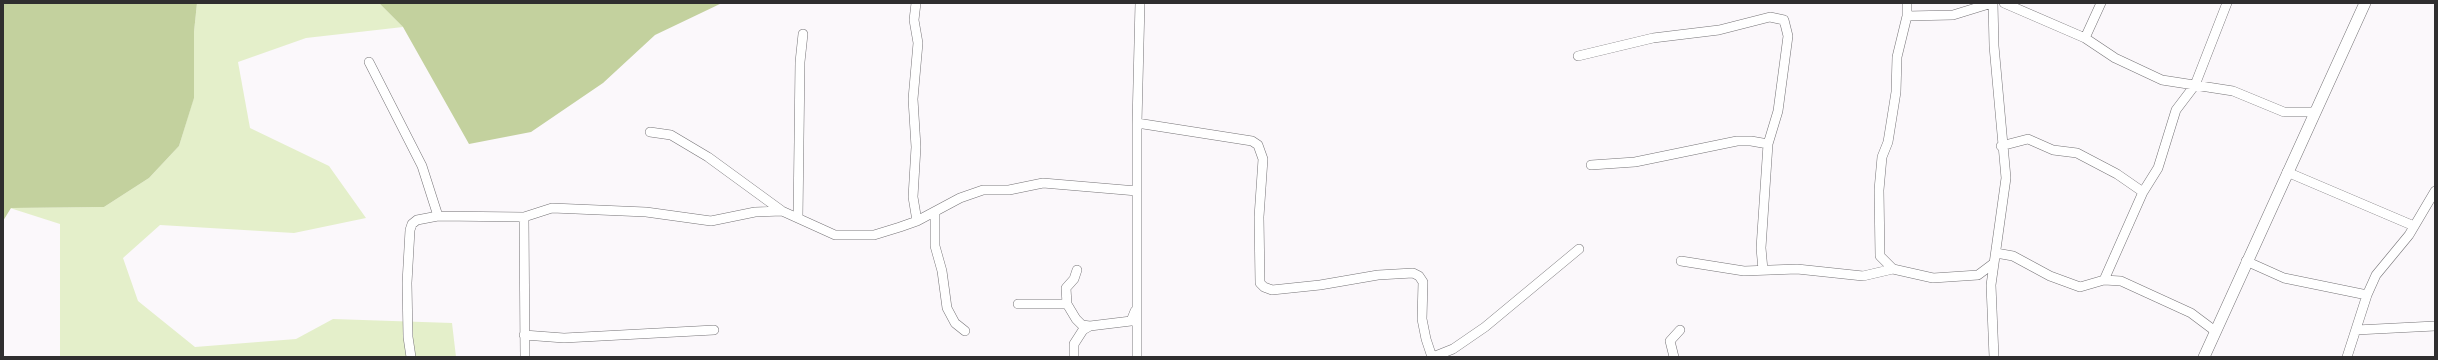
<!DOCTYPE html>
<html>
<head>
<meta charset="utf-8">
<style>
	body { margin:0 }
	#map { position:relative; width:2438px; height:360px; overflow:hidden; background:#fbf8fb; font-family:"Nunito Sans",sans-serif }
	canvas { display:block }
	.frame { position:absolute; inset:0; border:4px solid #2f2e2f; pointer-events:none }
</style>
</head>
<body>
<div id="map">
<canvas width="2438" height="360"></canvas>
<div class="frame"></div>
</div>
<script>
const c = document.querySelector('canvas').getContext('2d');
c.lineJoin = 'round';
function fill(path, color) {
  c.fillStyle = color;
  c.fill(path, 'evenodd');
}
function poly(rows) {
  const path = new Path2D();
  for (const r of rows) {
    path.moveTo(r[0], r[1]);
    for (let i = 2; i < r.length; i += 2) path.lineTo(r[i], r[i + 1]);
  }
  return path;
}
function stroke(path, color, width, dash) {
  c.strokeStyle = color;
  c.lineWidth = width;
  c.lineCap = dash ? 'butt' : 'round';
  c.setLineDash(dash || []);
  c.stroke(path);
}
fill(poly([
	[197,3,379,3,403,27,306,38,238,62,250,128,329,166,366,218,294,233,160,225,123,258,138,301,195,347,296,339,333,319,452,323,456,357,60,357,60,224,10,208,104,207,149,178,179,146,194,97,194,32]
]), '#e4efca');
fill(poly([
	[3,3,197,3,194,32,194,98,179,146,149,178,104,207,11,208,3,221],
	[379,3,722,3,655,35,603,83,531,132,469,144,403,27]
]), '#c3d19e');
const minor = poly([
	[916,3,914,20,918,43,913,99,916,147,913,197,917,221],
	[1907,3,1907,16,1897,57,1896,92,1888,142,1882,157,1879,190,1880,256,1893,269,1933,278,1978,275,1994,263],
	[1993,3,1994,46,2006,178,1991,285,1994,357],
	[2004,3,2085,38,2115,58,2162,80,2233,91,2284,112,2315,112],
	[1907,16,1953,15,1992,3],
	[2085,38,2101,3],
	[1578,56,1653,38,1719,30,1770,17,1784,20,1788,36,1778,111,1768,144,1761,248,1763,270],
	[369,62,422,166,438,216],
	[1137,123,1252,141,1258,145,1263,159,1259,217,1260,283,1264,287,1272,290,1320,285,1378,275,1413,273,1419,276,1423,282,1422,319,1426,339,1432,357],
	[650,132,671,135,708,157,782,211,835,235,874,235,900,227,917,221,960,198,983,190,1009,190,1043,183,1137,191],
	[2001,146,2028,139,2053,150,2077,153,2117,174,2143,192],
	[1591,165,1635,162,1737,141,1751,141,1768,144],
	[2287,172,2414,226],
	[935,212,935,246,942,271,947,308,955,323,965,331],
	[524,217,525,357],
	[798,218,800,62,803,34],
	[1996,253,2013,256,2050,276,2080,287,2104,280,2121,281,2191,313,2215,331],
	[1681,261,1744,271,1797,269,1863,276,1893,269],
	[2246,261,2284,278,2367,295],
	[2104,280,2143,192,2158,168,2176,110,2195,85,2227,3],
	[1018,304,1067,304,1076,319,1082,325,1090,326,1131,321,1135,311],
	[1067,304,1066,288,1074,279,1077,270],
	[2356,330,2435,326],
	[524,335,564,338,714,330],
	[411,357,408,337,407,283,410,230,412,224,417,220,438,216,524,217,552,208,646,212,711,221,755,212,782,211],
	[1074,357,1074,344,1083,330,1090,326],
	[1137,357,1137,123,1140,3],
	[1433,357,1453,349,1485,327,1579,249],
	[1674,357,1670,341,1680,330],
	[2347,357,2367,295,2376,275,2409,235,2435,191]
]);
const tertiary = poly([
	[2204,357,2365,3]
]);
stroke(minor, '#757376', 10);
stroke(tertiary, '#757376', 12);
stroke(minor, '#fff', 9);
stroke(tertiary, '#fff', 11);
</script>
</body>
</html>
